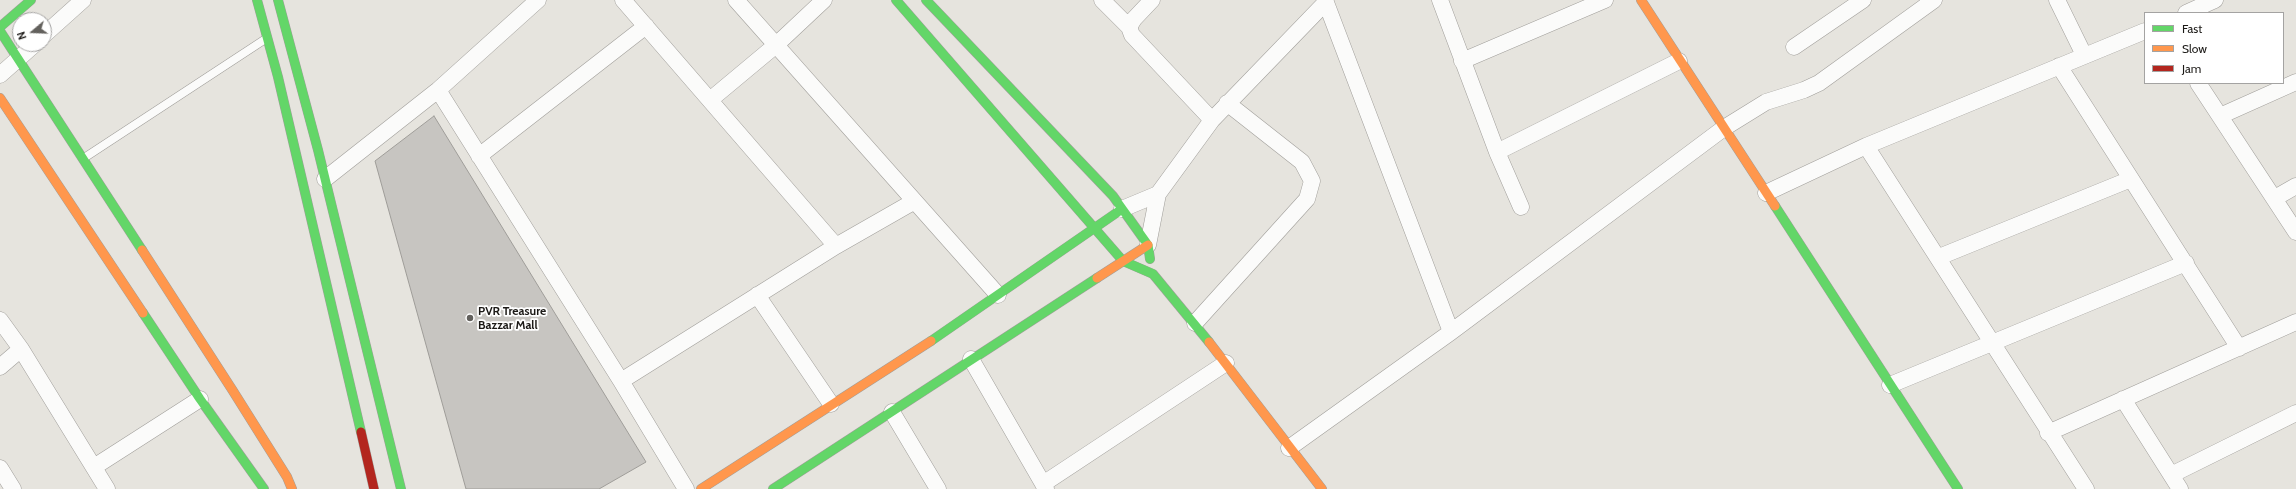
<!DOCTYPE html>
<html>
<head>
<meta charset="utf-8">
<style>
	body { margin:0 }
	#map { position:relative; width:2296px; height:489px; overflow:hidden; background:#e6e4de; font-family:Cabin,sans-serif }
	canvas { display:block }
	.legend { position:absolute; left:2144px; top:12px; width:140px; height:72px; box-sizing:border-box; background:#fff; border:1px solid #a4a3a2; margin:0; padding:5px 7px; list-style:none; font-size:12px; color:#1c1a17 }
	.legend li { display:flex; align-items:center; gap:8px; height:20px }
	.legend b { width:20px; border:1px solid #a4a3a2 }
	.north { position:absolute; left:12px; top:12px; width:40px; height:40px; box-sizing:border-box; background:#fff; border:1px solid #a4a3a2; border-radius:50%; rotate:251deg; font-size:11px; font-weight:700; line-height:16px; text-align:center; color:#1c1a17 }
	.north::after { content:''; display:block; margin:auto; width:14px; height:18px; background:#63615d; clip-path:polygon(50% 0,100% 100%,50% 72%,0 100%) }
</style>
</head>
<body>
<div id="map">
<canvas width="2296" height="489"></canvas>
<ul class="legend">
<li><b style="height:5px;background:#63d668"></b>Fast</li>
<li><b style="height:5px;background:#ff974d"></b>Slow</li>
<li><b style="height:5px;background:#b3261e"></b>Jam</li>
</ul>
<div class="north">N</div>
</div>
<script>
const c = document.querySelector('canvas').getContext('2d');
c.lineJoin = 'round';
function fill(path, color) {
  c.fillStyle = color;
  c.fill(path, 'evenodd');
}
function poly(rows) {
  const path = new Path2D();
  for (const r of rows) {
    path.moveTo(r[0], r[1]);
    for (let i = 2; i < r.length; i += 2) path.lineTo(r[i], r[i + 1]);
  }
  return path;
}
function stroke(path, color, width, dash) {
  c.strokeStyle = color;
  c.lineWidth = width;
  c.lineCap = dash ? 'butt' : 'round';
  c.setLineDash(dash || []);
  c.stroke(path);
}
function drawText(font, color, halo, rows, align = 'center') {
  c.font = font + ' Cabin,sans-serif';
  c.lineWidth = 3.5;
  c.setLineDash([]);
  c.textBaseline = 'middle';
  c.strokeStyle = halo;
  c.fillStyle = color;
  for (const [text, x, y, turn = 0] of rows) {
    c.save();
    c.translate(x, y);
    c.rotate((+turn || 0) * Math.PI / 180);
    c.textAlign = isNaN(turn) ? turn : align;
    if (halo) c.strokeText(text, 0, 0);
    c.fillText(text, 0, 0);
    c.restore();
  }
}
const building = poly([
	[434,116,646,462,599,489,466,489,375,161,434,116]
]);
fill(building, '#c7c5c1');
stroke(building, '#9f9d99', 1);
const lane = poly([
	[84,158,267,38]
]);
const street = poly([
	[623,0,836,246],
	[736,0,998,295],
	[1102,0,1129,27],
	[1152,0,1134,19,1129,27,1132,35,1212,120],
	[1325,0,1451,332],
	[1440,0,1497,152,1521,207],
	[2057,0,2084,55],
	[2186,13,2215,0],
	[44,35,83,0],
	[1794,47,1863,0],
	[1462,61,1605,0],
	[2059,66,2239,348],
	[0,75,35,44],
	[2198,83,2296,232],
	[438,90,621,381,686,489],
	[710,100,776,45,824,0],
	[2220,116,2296,82],
	[1866,146,2086,489],
	[1497,152,1679,61],
	[479,156,646,26],
	[325,179,438,90,538,0],
	[1766,193,1866,146,2145,31],
	[1158,194,1212,120,1326,2],
	[2275,198,2296,186],
	[1122,209,1158,194,1148,245],
	[1939,257,2131,179],
	[757,295,831,404],
	[0,320,21,349,107,489],
	[1195,323,1307,199,1312,181,1302,162,1227,103],
	[971,359,1046,489],
	[0,367,21,349],
	[621,381,836,246,913,202],
	[1890,385,2186,263],
	[2123,399,2180,489],
	[892,412,938,489],
	[2048,433,2296,322],
	[1289,448,1451,332,1724,128,1766,102,1804,90,1819,83,1934,0],
	[94,467,200,399],
	[0,468,13,489],
	[2171,475,2296,413],
	[1043,484,1226,363]
]);
const fast = poly([
	[257,0,278,77,361,432],
	[278,0,318,150,401,489],
	[896,0,1123,261,1153,274,1209,342],
	[926,0,1113,196,1148,245,1150,259],
	[0,27,31,0],
	[0,31,142,250],
	[1775,206,1958,489],
	[143,313,200,399,264,489],
	[931,341,1122,209],
	[773,489,1097,278]
]);
const slow = poly([
	[1641,0,1775,206],
	[0,98,143,313],
	[142,250,233,391,287,477,292,489],
	[1097,278,1148,245],
	[1209,342,1322,489],
	[701,489,931,341]
]);
const jam = poly([
	[361,432,374,489]
]);
stroke(lane, '#a09e9a', 9);
stroke(street, '#a09e9a', 17);
stroke(fast, '#a09e9a', 10);
stroke(slow, '#a09e9a', 10);
stroke(jam, '#a09e9a', 10);
stroke(lane, '#fbfbfa', 8);
stroke(street, '#fbfbfa', 16);
stroke(fast, '#63d668', 9);
stroke(slow, '#ff974d', 9);
stroke(jam, '#b3261e', 9);
for (const [x, y, r, color] of [
	[470,318,4,"#63615d"]
]) {
  const dot = new Path2D();
  dot.arc(x, y, r, 0, 2 * Math.PI);
  c.fillStyle = color;
  c.fill(dot);
  stroke(dot, '#fff', 1.5);
}
drawText('bold 12px', '#1c1a17', '#fff', [
	["PVR Treasure",478,311],
	["Bazzar Mall",478,325]
], 'left');
</script>
</body>
</html>
